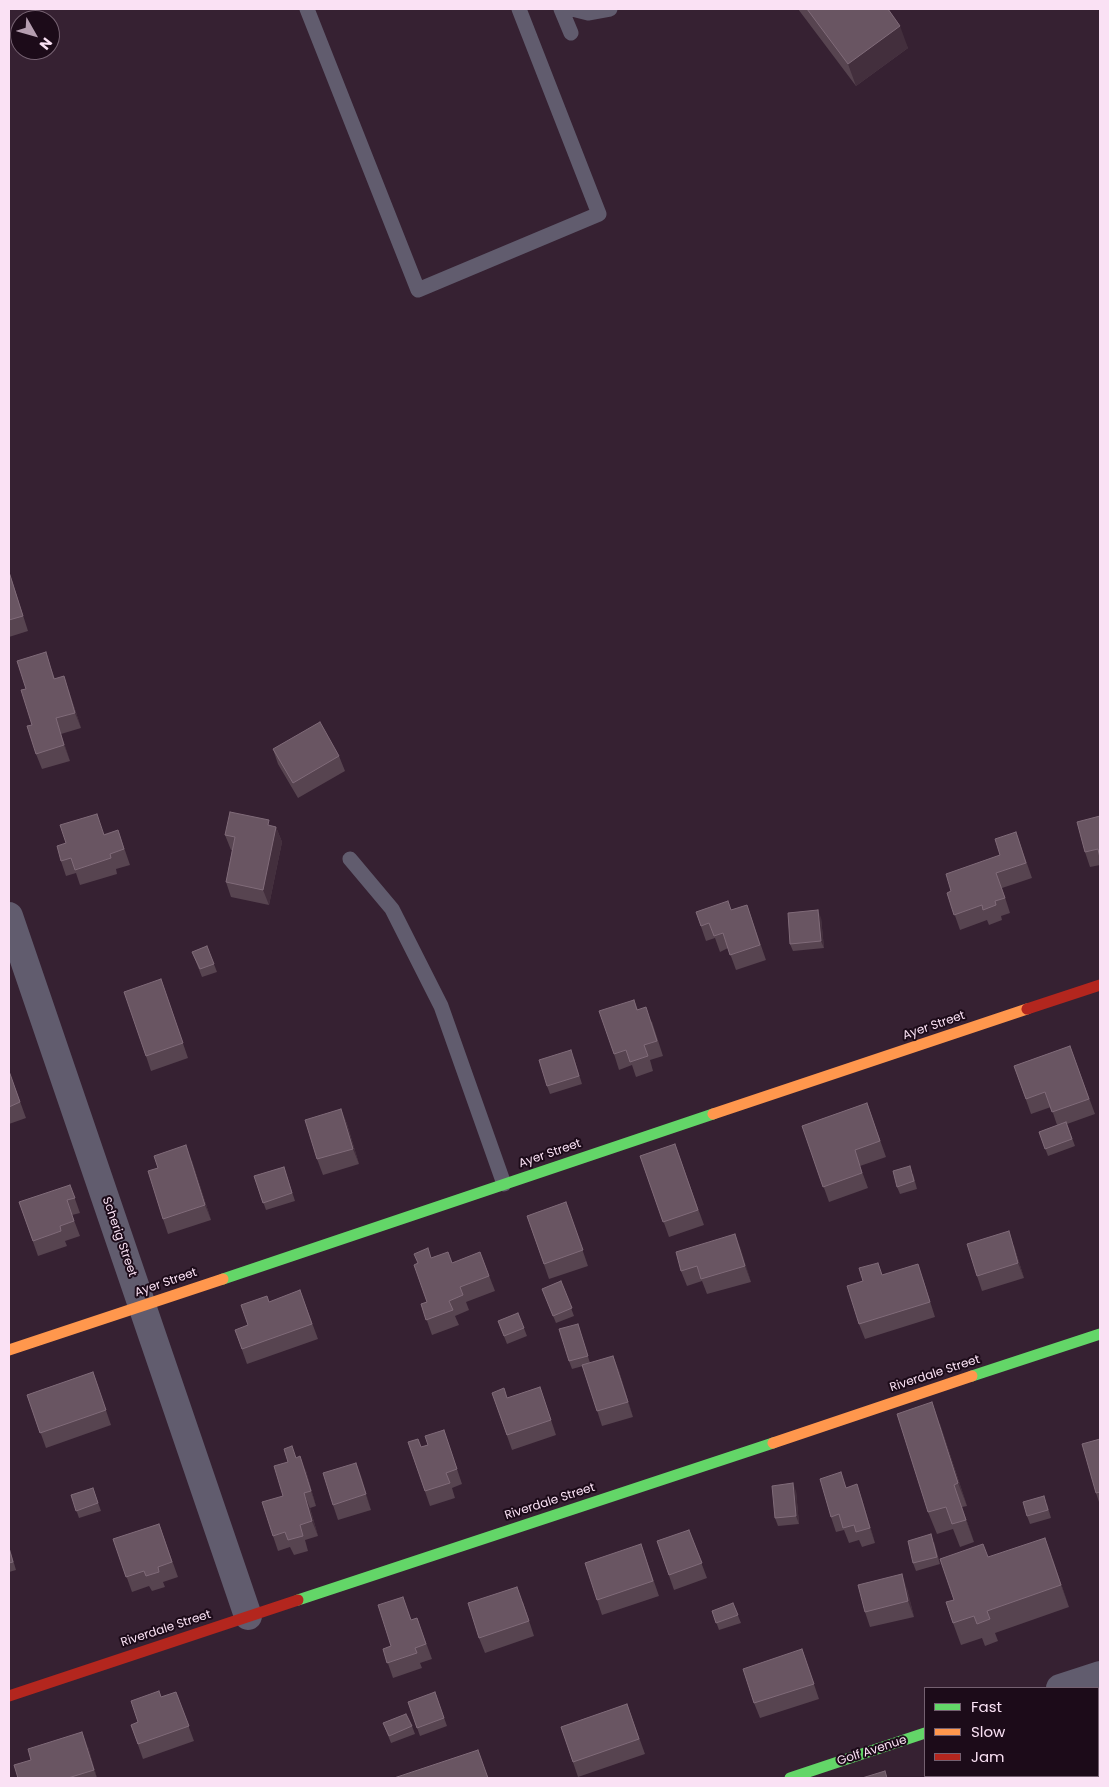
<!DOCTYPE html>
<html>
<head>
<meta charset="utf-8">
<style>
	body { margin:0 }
	#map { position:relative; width:1109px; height:1787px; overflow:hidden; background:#362132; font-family:Poppins,sans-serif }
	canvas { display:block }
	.frame { position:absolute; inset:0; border:10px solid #fae1f4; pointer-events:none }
	.legend { position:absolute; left:924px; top:1687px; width:175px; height:90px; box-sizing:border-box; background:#1c0b19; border:1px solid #756171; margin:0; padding:6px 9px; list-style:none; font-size:15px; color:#fae1f4 }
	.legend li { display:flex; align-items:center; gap:10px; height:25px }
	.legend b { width:25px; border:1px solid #756171 }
	.north { position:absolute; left:10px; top:10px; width:50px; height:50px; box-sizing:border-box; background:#1c0b19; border:1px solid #756171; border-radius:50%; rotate:128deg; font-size:14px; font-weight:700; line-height:20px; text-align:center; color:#fae1f4 }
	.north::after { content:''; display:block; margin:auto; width:18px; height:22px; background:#b59eb0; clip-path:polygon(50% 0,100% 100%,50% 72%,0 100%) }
</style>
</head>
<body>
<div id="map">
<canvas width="1109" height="1787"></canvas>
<div class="frame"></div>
<ul class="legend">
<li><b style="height:6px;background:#63d668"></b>Fast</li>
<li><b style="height:6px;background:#ff974d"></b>Slow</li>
<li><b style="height:6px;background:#b3261e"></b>Jam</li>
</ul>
<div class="north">N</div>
</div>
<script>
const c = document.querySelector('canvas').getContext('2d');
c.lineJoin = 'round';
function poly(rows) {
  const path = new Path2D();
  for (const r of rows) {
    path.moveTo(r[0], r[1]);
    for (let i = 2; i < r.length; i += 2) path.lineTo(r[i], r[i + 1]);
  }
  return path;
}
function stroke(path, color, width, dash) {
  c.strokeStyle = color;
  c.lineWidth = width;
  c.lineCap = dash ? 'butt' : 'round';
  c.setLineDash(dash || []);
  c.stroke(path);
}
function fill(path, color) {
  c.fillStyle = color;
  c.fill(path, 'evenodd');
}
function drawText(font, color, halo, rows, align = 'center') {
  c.font = font + ' Poppins,sans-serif';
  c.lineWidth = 4;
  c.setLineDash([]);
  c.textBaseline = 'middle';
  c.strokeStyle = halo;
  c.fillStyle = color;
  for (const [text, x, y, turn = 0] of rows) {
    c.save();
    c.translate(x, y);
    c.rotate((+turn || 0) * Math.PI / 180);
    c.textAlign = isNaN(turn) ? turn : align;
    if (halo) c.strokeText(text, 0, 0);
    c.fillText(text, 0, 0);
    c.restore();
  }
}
stroke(poly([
	[307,9,418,290,599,214,519,9],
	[561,9,571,33],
	[572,9,588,13,610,9],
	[350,859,392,909,441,1006,504,1184]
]), '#615c6e', 15);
stroke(poly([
	[9,916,248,1616],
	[1060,1688,1100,1675],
	[959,1776,960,1778]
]), '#615c6e', 28);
stroke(poly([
	[223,1279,713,1114],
	[972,1376,1100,1334],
	[298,1600,773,1443],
	[790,1778,925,1733]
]), '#63d668', 11);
stroke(poly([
	[713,1114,1027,1009],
	[9,1350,223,1279],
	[773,1443,972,1376]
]), '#ff974d', 11);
stroke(poly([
	[1027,1009,1100,985],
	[9,1696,298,1600]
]), '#b3261e', 11);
fill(poly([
	[798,9,888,9,908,48,856,86],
	[9,571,28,631,9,637],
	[51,668,55,679,69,691,81,728,61,734,70,761,42,769,36,754,26,689],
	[273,749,339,756,345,771,298,798,278,764],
	[1100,816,1100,865,1090,867,1085,852],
	[271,826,276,827,282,842,269,905,231,897,226,882,232,850,231,850,225,835],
	[118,830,130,865,116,869,117,874,80,885,76,873,66,876,61,861,104,834],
	[1016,832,1032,878,1002,888,1010,913,1001,916,1002,920,989,925,987,920,960,930,947,893,951,891,1000,855],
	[747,905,766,960,736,970,728,948,720,952,715,938,706,941,696,912,731,910],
	[821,918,824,948,793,951,790,944],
	[207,946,217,972,202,977,192,952],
	[161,979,188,1058,151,1071,146,1056],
	[634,1000,638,1010,652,1022,663,1056,650,1060,653,1071,636,1077,632,1065,619,1070,614,1054],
	[1070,1046,1095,1114,1067,1124,1075,1146,1048,1156,1039,1132,1057,1125,1051,1107,1031,1114,1014,1066],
	[574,1058,582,1084,550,1094,547,1086],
	[9,1071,26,1118,9,1124],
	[867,1103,886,1157,860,1166,868,1188,829,1202,802,1126],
	[341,1109,347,1124,359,1164,323,1175,317,1159],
	[675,1144,704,1225,669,1237,640,1156],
	[192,1161,211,1220,168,1234,163,1219],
	[284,1167,295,1201,266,1210,254,1176],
	[913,1174,917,1189,900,1194,897,1187],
	[70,1185,80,1213,72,1215,80,1236,65,1241,67,1246,38,1256,19,1202],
	[566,1202,588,1266,549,1279,527,1216],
	[735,1234,751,1282,707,1294,702,1281,687,1286,681,1271],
	[1014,1246,1024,1278,982,1291,977,1276],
	[480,1252,495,1291,466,1302,469,1310,455,1316,459,1325,432,1335,421,1304,427,1302,431,1258,452,1263],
	[883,1275,923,1279,935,1317,865,1339,859,1324],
	[561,1281,574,1316,556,1323,542,1289],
	[300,1290,318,1339,247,1364,235,1330,248,1325,269,1302],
	[518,1313,527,1336,507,1344,498,1321],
	[578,1324,590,1363,613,1356,619,1371,633,1417,602,1426,583,1366,572,1369,569,1361],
	[93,1372,111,1425,46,1448,27,1395],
	[540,1387,556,1435,512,1450,492,1393,507,1398],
	[940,1424,967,1506,962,1507,974,1542,960,1547,953,1529,937,1534,928,1512],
	[444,1430,462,1484,452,1488,455,1498,430,1506,408,1442,421,1447,428,1445],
	[1100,1439,1100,1505,1096,1493],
	[297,1458,306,1471,316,1506,310,1508,318,1536,305,1540,308,1551,294,1555,290,1547,278,1551,273,1536,283,1496,288,1462],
	[356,1463,371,1510,338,1520,333,1505],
	[847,1487,862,1499,875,1543,862,1547,859,1540,849,1543,844,1530,836,1532,831,1517],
	[93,1488,101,1511,79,1518,71,1495],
	[796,1491,799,1524,778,1526,775,1518],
	[1047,1504,1051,1518,1030,1524,1027,1516],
	[159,1524,178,1577,163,1582,165,1587,152,1591,149,1586,132,1592,113,1539],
	[689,1530,707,1578,674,1590,657,1541],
	[934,1542,940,1564,916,1571,913,1563],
	[641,1544,659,1596,602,1615,597,1600],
	[9,1546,16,1570,9,1572],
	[988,1557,1053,1560,1069,1607,995,1633,998,1641,985,1646,982,1638,961,1645,953,1623,954,1600],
	[907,1589,914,1617,870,1627,865,1612],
	[523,1602,534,1636,485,1653,479,1638],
	[733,1603,741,1623,719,1630,712,1611],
	[417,1618,432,1659,420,1663,422,1668,393,1678,383,1649,391,1646,411,1620],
	[802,1649,819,1699,760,1718,754,1703],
	[176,1692,194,1741,143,1759,131,1725,138,1722,161,1697],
	[435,1692,447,1726,420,1736,408,1702],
	[627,1704,645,1754,578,1777,561,1727],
	[383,1723,412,1726,415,1734,391,1743],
	[88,1747,97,1778,18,1778]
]), '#574450');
fill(poly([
	[900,26,908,48,856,86,848,64],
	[64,676,69,691,81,728,75,713],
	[56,718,61,734,70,761,64,745],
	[276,827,282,842,269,905,263,890],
	[818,910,821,918,824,948,821,941],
	[341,1109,347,1124,359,1164,353,1149],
	[186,1145,192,1161,211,1220,205,1205],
	[1009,1231,1014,1246,1024,1278,1018,1263],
	[735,1234,741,1249,751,1282,745,1266],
	[613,1356,619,1371,633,1417,628,1402],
	[932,1402,940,1424,967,1506,958,1483],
	[300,1456,306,1471,316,1506,311,1491],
	[356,1463,362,1478,371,1510,366,1494],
	[793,1483,796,1491,799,1524,796,1516],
	[857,1484,862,1499,875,1543,870,1528],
	[954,1485,962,1507,974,1542,966,1520],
	[304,1493,310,1508,318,1536,312,1521],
	[1045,1538,1053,1560,1069,1607,1061,1585],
	[902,1574,907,1589,914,1617,908,1601],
	[82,1732,88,1747,97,1778,94,1770]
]), '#432f3d');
const building = poly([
	[807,9,888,9,900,26,848,64,807,9],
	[9,572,23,616,9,620,9,572],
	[46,652,54,679,64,676,75,713,56,718,64,745,36,754,27,726,32,725,21,690,26,689,17,661,46,652],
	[320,722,339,756,293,783,273,749,320,722],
	[230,812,269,820,268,825,276,827,263,890,226,882,235,837,225,835,230,812],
	[97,814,104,835,118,830,124,849,110,854,111,858,75,870,71,858,61,861,57,846,66,843,60,825,97,814],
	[1100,816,1100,858,1098,849,1085,852,1077,822,1100,816],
	[1016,832,1026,863,996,873,1005,898,995,901,996,905,983,910,982,905,954,915,947,893,951,891,946,874,1000,855,995,839,1016,832],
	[728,901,731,910,747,905,760,945,730,955,723,933,714,936,709,923,701,926,696,912,728,901],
	[818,910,821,941,790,944,788,913,818,910],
	[207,946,214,964,200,969,192,952,207,946],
	[161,979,183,1043,146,1056,124,992,161,979],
	[634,1000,637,1010,646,1007,657,1041,644,1045,648,1056,630,1062,626,1050,614,1054,599,1011,634,1000],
	[1070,1046,1089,1099,1052,1112,1045,1092,1026,1099,1014,1066,1070,1046],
	[571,1050,579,1076,547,1086,539,1060,571,1050],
	[9,1071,20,1102,9,1107,9,1071],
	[867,1103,880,1141,855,1150,862,1173,823,1187,802,1126,867,1103],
	[341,1109,353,1149,317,1159,305,1120,341,1109],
	[1066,1122,1072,1139,1045,1149,1039,1132,1066,1122],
	[675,1144,698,1210,663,1222,640,1156,675,1144],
	[186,1145,205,1205,163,1219,148,1171,158,1168,154,1156,186,1145],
	[910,1166,914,1181,897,1187,893,1171,910,1166],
	[284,1167,292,1193,263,1203,254,1176,284,1167],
	[70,1185,75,1198,67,1200,74,1221,60,1226,61,1231,33,1241,19,1202,70,1185],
	[566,1202,583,1250,544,1264,527,1216,566,1202],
	[1009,1231,1018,1263,977,1276,967,1244,1009,1231],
	[735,1234,745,1266,701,1279,697,1266,681,1271,676,1252,735,1234],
	[428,1248,431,1258,448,1252,452,1263,480,1252,489,1276,460,1287,463,1295,449,1301,453,1310,426,1320,421,1304,427,1302,414,1265,418,1263,414,1254,428,1248],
	[878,1263,882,1275,918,1264,930,1302,859,1324,847,1286,863,1281,859,1268,878,1263],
	[561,1281,572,1308,553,1316,542,1289,561,1281],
	[300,1290,312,1324,242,1349,235,1330,248,1325,241,1305,267,1296,269,1302,300,1290],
	[518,1313,524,1328,504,1336,498,1321,518,1313],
	[578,1324,588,1356,569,1361,559,1329,578,1324],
	[613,1356,628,1402,597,1411,582,1365,613,1356],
	[93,1372,106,1410,40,1433,27,1395,93,1372],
	[540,1387,551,1420,507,1435,492,1393,504,1388,507,1398,540,1387],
	[932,1402,958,1483,954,1485,966,1520,952,1524,946,1507,928,1512,897,1414,932,1402],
	[444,1430,457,1469,446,1473,450,1483,425,1491,408,1442,418,1439,421,1447,428,1445,425,1436,444,1430],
	[1100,1439,1100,1492,1096,1493,1082,1444,1100,1439],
	[292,1446,296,1458,300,1456,311,1491,304,1493,312,1521,300,1525,303,1536,288,1540,285,1532,273,1536,262,1502,283,1496,274,1466,288,1462,284,1449,292,1446],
	[356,1463,366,1494,333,1505,323,1473,356,1463],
	[841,1472,846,1488,857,1484,870,1528,856,1532,854,1525,843,1528,839,1514,831,1517,820,1479,841,1472],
	[793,1483,796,1516,775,1518,772,1486,793,1483],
	[93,1488,98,1503,76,1511,71,1495,93,1488],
	[1044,1496,1048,1510,1027,1516,1023,1502,1044,1496],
	[159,1524,172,1562,158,1567,159,1572,146,1576,144,1571,126,1577,113,1539,159,1524],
	[689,1530,702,1563,669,1575,657,1541,689,1530],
	[931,1534,937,1557,913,1563,908,1541,931,1534],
	[1045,1538,1061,1585,987,1611,990,1619,977,1624,974,1616,953,1623,946,1602,954,1600,940,1559,983,1544,988,1557,1045,1538],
	[641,1544,653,1581,597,1600,585,1563,641,1544],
	[9,1548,13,1562,9,1563,9,1548],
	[902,1574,908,1601,865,1612,858,1585,902,1574],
	[517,1587,529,1621,479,1638,468,1603,517,1587],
	[403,1597,411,1620,417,1618,426,1644,415,1648,417,1653,387,1663,383,1649,391,1646,378,1605,403,1597],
	[733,1603,738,1615,716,1623,712,1611,733,1603],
	[802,1649,814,1684,754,1703,743,1669,802,1649],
	[159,1691,161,1697,176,1692,189,1726,138,1744,131,1725,138,1722,131,1701,159,1691],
	[435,1692,444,1718,417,1728,408,1702,435,1692],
	[627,1704,639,1739,573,1762,561,1727,627,1704],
	[406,1714,412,1726,389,1736,383,1723,406,1714],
	[82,1732,94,1770,68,1778,18,1778,14,1765,31,1760,28,1749,82,1732],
	[478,1750,488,1778,394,1778,478,1750],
	[885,1771,887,1778,862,1778,885,1771],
	[1023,1776,1064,1776,1065,1778,1023,1778,1023,1776]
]);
fill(building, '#695562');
stroke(building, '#806b79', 1);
drawText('12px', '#fae1f4', '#1c0b19', [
	["Ayer Street",934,1026,-19],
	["Ayer Street",550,1154,-19],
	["Scherig Street",119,1237,71],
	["Ayer Street",166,1283,-19],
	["Riverdale Street",935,1374,-18],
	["Riverdale Street",550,1502,-18],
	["Riverdale Street",166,1629,-18],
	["Golf Avenue",872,1751,-18]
]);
</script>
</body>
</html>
